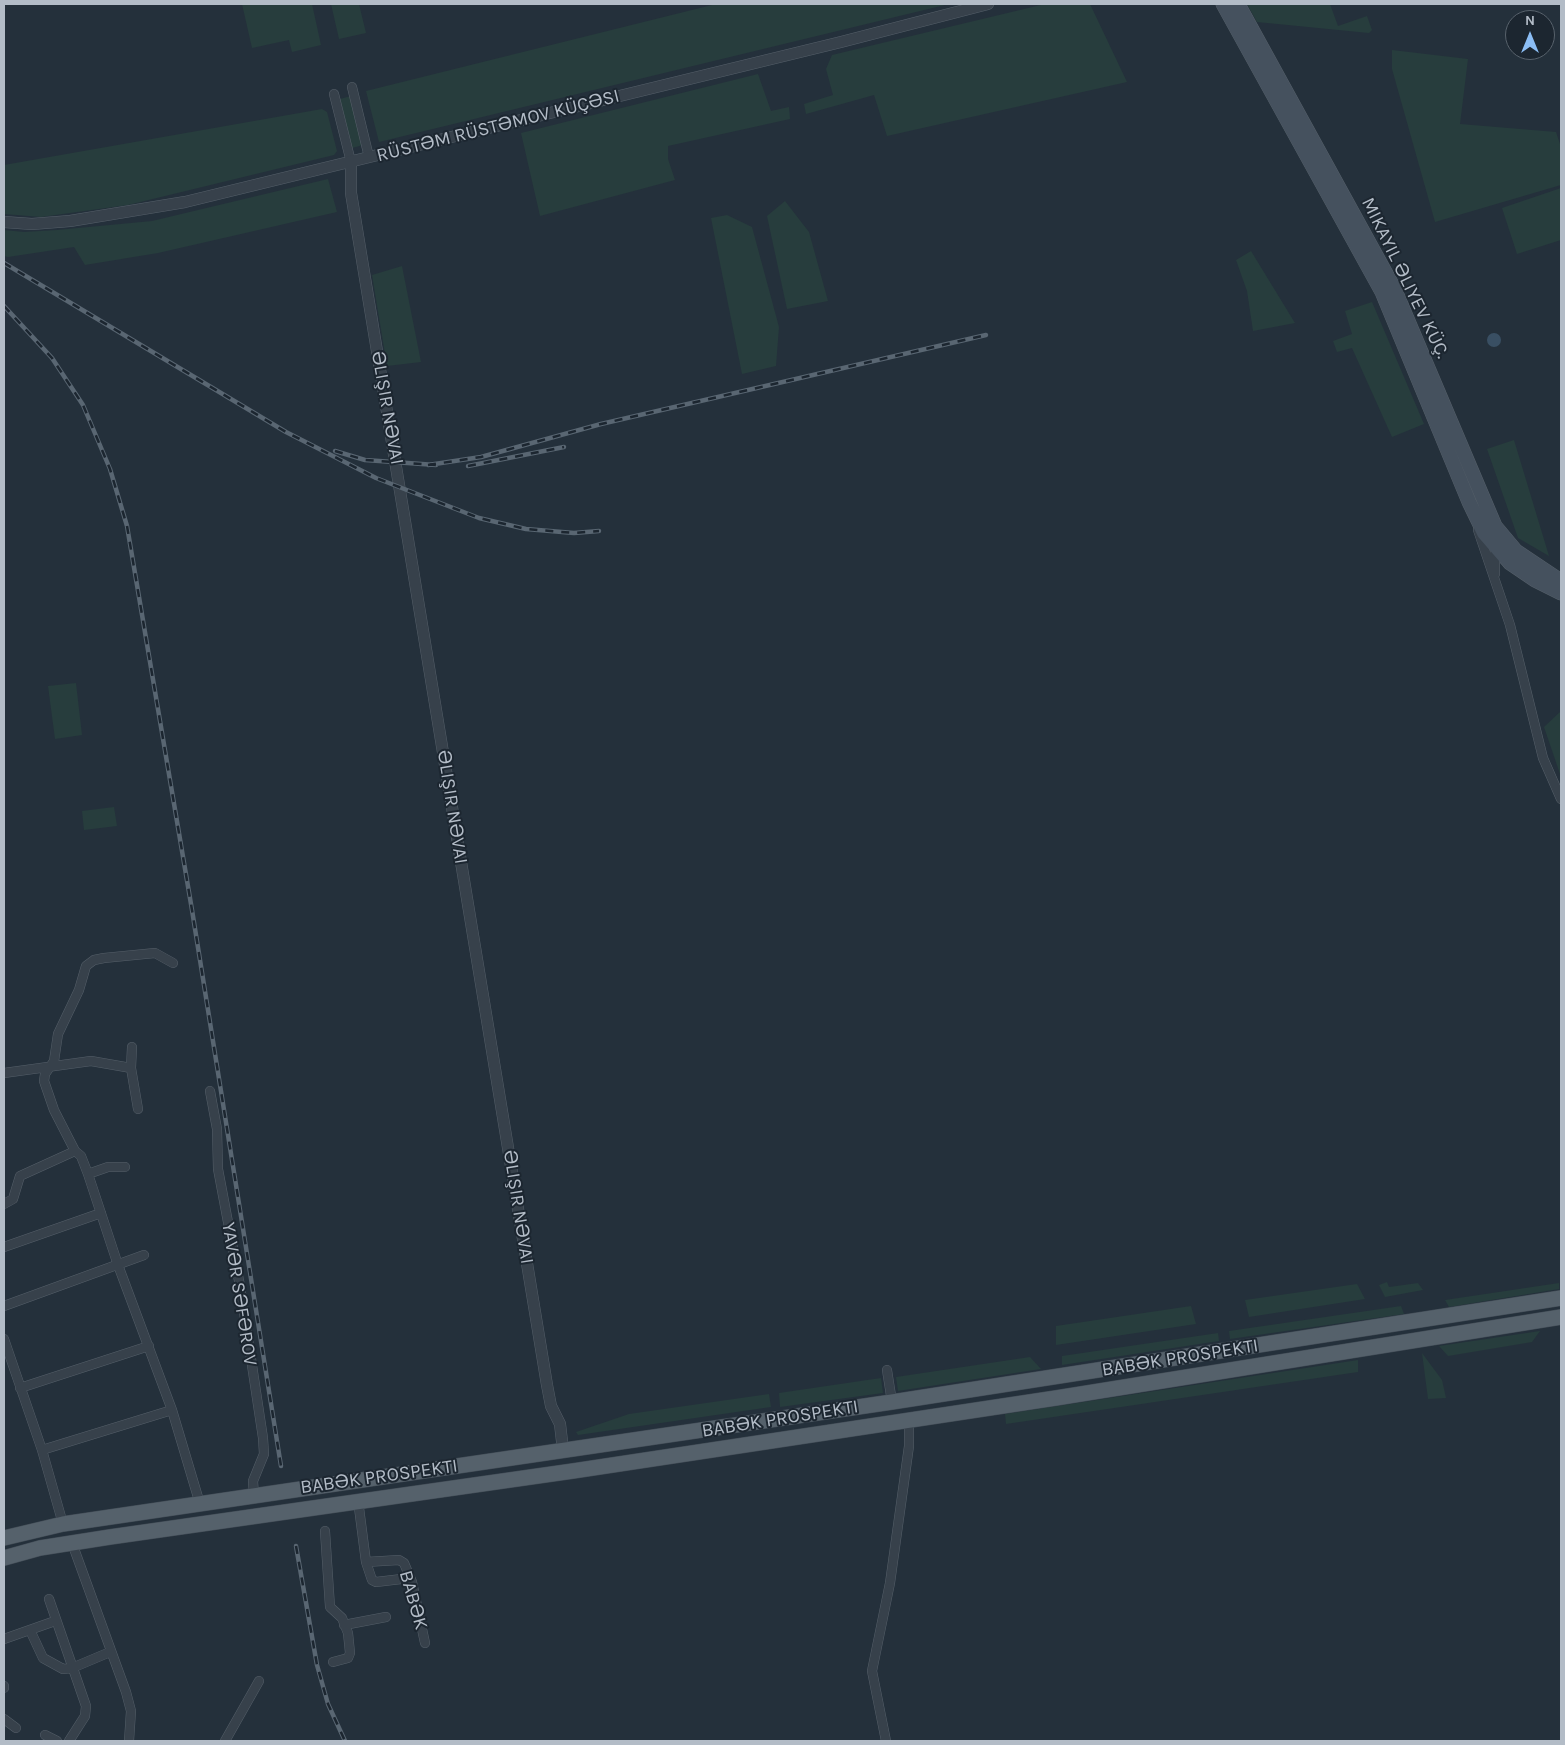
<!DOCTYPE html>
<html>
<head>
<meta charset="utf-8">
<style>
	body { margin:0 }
	#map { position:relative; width:1565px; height:1745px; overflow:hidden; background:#24303b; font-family:Karla,sans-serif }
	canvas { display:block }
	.frame { position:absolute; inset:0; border:5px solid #b3bcc7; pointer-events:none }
	.north { position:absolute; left:1505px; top:10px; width:50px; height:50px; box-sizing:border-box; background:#1c2630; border:1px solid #58626c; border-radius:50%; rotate:0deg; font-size:14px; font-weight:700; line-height:20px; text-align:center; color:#b3bcc7 }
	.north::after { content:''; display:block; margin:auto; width:18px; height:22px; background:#8bbdf4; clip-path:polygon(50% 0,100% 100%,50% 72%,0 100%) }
</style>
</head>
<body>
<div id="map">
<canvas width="1565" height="1745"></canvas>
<div class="frame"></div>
<div class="north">N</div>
</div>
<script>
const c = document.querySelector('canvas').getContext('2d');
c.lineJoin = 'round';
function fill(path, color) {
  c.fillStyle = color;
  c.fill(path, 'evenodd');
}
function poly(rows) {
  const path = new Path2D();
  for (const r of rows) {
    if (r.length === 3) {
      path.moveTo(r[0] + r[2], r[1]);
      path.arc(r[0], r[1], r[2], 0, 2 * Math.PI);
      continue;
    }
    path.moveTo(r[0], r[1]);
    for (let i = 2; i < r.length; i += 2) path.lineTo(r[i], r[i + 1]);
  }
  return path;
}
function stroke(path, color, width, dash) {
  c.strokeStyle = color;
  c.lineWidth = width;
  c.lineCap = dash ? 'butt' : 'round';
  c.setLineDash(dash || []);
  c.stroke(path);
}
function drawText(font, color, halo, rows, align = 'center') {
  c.font = font + ' Karla,sans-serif';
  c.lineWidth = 4;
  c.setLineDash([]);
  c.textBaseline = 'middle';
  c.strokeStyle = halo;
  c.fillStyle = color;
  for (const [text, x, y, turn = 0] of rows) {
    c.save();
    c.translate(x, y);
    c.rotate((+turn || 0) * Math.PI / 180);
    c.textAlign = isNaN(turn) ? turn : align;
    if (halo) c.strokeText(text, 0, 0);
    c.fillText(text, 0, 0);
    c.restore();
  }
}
fill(poly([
	[242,4,312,4,321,45,292,52,289,40,252,48],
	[331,4,359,4,366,33,339,39],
	[716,4,949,4,379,142,366,91],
	[1045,4,1090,4,1127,82,887,136,874,95,806,114,804,104,833,95,826,69,832,55],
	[1247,4,1330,4,1338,26,1367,16,1372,30,1369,33,1257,22],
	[1392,50,1468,59,1460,124,1556,132,1561,147,1561,185,1435,222,1392,69],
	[758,74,771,111,789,107,790,119,668,146,668,159,675,180,540,216,521,133],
	[351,96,363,145,352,148,340,99],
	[322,109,327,112,337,151,334,155,128,205,41,217,4,214,4,165],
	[328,179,337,212,158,253,85,265,74,247,8,257,4,256,4,230,24,232,57,230,152,221],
	[1561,188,1561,240,1517,254,1502,208],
	[785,201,809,232,828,301,787,309,767,216],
	[727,215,752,227,779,327,776,366,742,374,711,218],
	[1251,251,1295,323,1253,331,1247,291,1236,260],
	[402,266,421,362,387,366,372,275],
	[1372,302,1424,424,1392,437,1352,348,1337,352,1333,341,1352,334,1345,311],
	[1514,440,1549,556,1518,538,1487,449],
	[76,683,82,735,55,739,48,686],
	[1561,711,1561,777,1544,727],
	[114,807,117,826,84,830,82,811],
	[1387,1282,1389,1287,1418,1283,1423,1290,1385,1297,1379,1285],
	[1559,1283,1559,1289,1449,1307,1445,1300],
	[1357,1284,1365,1299,1249,1317,1245,1300],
	[1191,1306,1196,1324,1056,1345,1056,1326],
	[1401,1306,1404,1314,1230,1339,1229,1331],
	[1540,1331,1532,1342,1448,1356,1439,1346],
	[1218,1333,1219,1341,1062,1365,1062,1356],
	[1422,1353,1442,1380,1446,1398,1428,1399],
	[1030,1357,1041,1369,898,1391,896,1377],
	[1358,1360,1358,1372,1006,1424,1005,1414],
	[881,1378,883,1393,780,1407,779,1393],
	[769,1394,771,1407,578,1435,576,1432,629,1414]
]), '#273d3d');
fill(poly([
	[1494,340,7]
]), '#394f63');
const minor = poly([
	[352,87,369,157],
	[334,94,351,162],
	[1478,530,1510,625,1543,758,1561,799],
	[1495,545,1495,574],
	[173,963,155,953,104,958,94,960,86,966,79,990,58,1034,54,1061,45,1074,44,1081,54,1110,75,1151,81,1156,88,1174,118,1265,172,1410,200,1504],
	[132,1047,131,1068,138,1109],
	[4,1073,91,1061,131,1068],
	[210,1091,217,1129,218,1169,240,1286,263,1438,264,1454,253,1481,254,1496],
	[88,1174,108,1167,125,1167],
	[4,1204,13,1199,20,1176,75,1151],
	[4,1247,101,1213],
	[4,1306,144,1255],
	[4,1339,42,1450,63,1524],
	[887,1370,892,1402],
	[20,1388,149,1346],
	[42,1450,172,1410],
	[358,1500,366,1562,372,1580,376,1582,410,1578],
	[325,1531,330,1607,342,1618,348,1633,350,1653,348,1658,333,1662],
	[72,1543,126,1692,131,1711,129,1741],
	[366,1562,399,1560,404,1563,412,1582,425,1643],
	[49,1599,86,1706,85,1716,69,1741],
	[344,1625,386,1617],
	[30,1630,43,1658,63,1669,72,1668,110,1652],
	[4,1639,55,1621],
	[4,1686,4,1688],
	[4,1719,16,1728],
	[45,1735,57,1741],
	[225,1741,259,1681],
	[886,1741,872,1671,890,1583,909,1446,909,1420]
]);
const tertiary = poly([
	[351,162,351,193,547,1385,551,1406,560,1424,563,1450],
	[4,222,32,224,70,221,185,202,841,42,988,4]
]);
const secondary = poly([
	[1223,4,1382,292,1469,502,1484,533,1510,563,1535,580,1561,593],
	[1238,4,1394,288,1495,526,1516,551,1561,581]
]);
const primary = poly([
	[4,1538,63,1524,892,1402,1561,1298],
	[4,1558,40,1548,110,1537,573,1471,1056,1398,1561,1317]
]);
stroke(minor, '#555f69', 10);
stroke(tertiary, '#555f69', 12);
stroke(secondary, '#555f69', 15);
stroke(primary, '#434d57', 16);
stroke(minor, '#37414b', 9);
stroke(tertiary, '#37414b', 11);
stroke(secondary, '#45515e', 14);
stroke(primary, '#55616b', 15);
const rail = poly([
	[4,263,286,432,376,478,479,518,526,529,574,533,599,531],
	[4,306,52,358,83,405,110,469,127,526,192,910,281,1466],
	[335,451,365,460,436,465],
	[428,465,481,457,601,424,986,335],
	[468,466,564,447],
	[296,1546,317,1665,328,1704,345,1741]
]);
stroke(rail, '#596672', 4.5);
stroke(rail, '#1c2630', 2.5, [8]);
drawText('19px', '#b3bcc7', '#1c2630', [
	["RÜSTƏM RÜSTƏMOV KÜÇƏSI",498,126,-14],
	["MIKAYIL ƏLIYEV KÜÇ.",1405,278,64],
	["ƏLIŞIR NƏVAI",387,408,80],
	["ƏLIŞIR NƏVAI",452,807,81],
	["ƏLIŞIR NƏVAI",518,1207,81],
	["YAVƏR SƏFƏROV",239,1294,81],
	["BABƏK PROSPEKTI",1180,1358,-9],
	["BABƏK PROSPEKTI",780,1419,-9],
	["BABƏK PROSPEKTI",379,1477,-8],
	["BABƏK",413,1600,74]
]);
</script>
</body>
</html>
